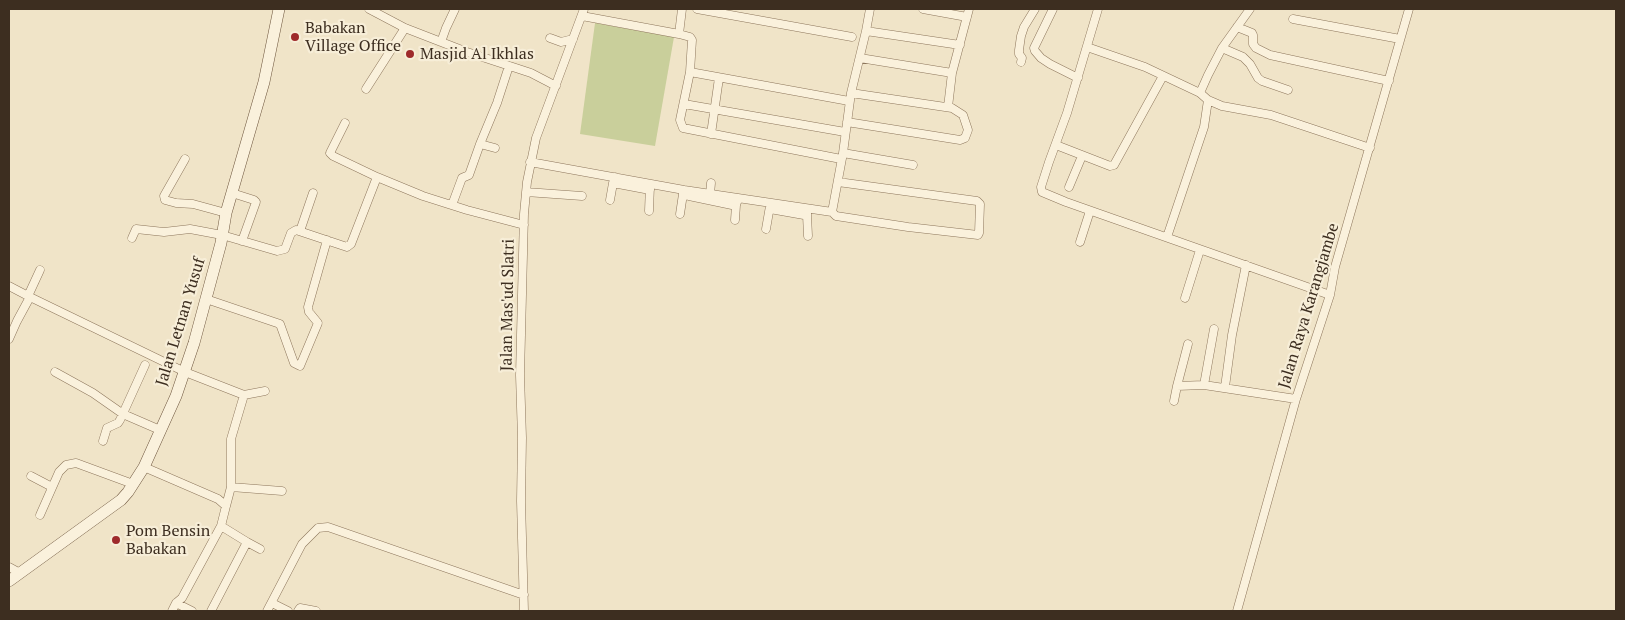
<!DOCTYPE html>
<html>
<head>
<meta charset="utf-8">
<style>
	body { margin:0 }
	#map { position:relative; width:1625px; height:620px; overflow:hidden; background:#f0e4c8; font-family:"PT Serif",serif }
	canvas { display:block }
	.frame { position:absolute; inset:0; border:10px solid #3d2e20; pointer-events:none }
</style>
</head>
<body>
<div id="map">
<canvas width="1625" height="620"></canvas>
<div class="frame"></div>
</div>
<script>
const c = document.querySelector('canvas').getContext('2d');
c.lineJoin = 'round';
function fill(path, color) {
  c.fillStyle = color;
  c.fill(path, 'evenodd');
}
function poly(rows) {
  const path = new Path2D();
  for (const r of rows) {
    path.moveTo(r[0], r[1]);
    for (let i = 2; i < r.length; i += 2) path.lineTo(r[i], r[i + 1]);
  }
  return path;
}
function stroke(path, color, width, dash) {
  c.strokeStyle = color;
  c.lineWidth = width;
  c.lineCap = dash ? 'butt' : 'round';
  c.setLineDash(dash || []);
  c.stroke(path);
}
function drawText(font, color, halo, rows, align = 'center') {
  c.font = font + ' "PT Serif",serif';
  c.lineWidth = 4.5;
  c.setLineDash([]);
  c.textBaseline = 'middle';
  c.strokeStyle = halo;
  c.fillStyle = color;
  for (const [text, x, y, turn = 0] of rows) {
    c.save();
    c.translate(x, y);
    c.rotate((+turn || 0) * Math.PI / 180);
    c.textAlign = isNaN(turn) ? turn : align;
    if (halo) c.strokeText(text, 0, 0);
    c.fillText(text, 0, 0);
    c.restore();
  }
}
fill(poly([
	[595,23,674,37,655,146,580,134]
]), '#c9cf9b');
const street = poly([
	[369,9,405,28,467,52,531,73,556,86],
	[697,9,852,37],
	[923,9,967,17],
	[1053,9,1034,48,1035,51,1041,58,1050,64,1078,78],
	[1098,9,1067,113,1049,162,1041,187,1042,192,1066,202,1330,295],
	[582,16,679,34,690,37,692,40,690,72,680,120,683,128,841,159],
	[1293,19,1400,39],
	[1237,27,1252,33,1253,35,1253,44,1256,48,1270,55,1389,81],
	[866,31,960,45],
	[679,34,682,9],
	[550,38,561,42,573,39],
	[441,42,446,28,455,9],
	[1087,47,1145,67,1200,93],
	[1222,48,1243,57,1250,64,1258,78,1262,81,1288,90],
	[860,58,952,73],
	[1021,62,1022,58,1019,54,1019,50,1021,36,1024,27,1035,9],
	[690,72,849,101],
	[366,89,405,28],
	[1208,100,1222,106,1271,115,1370,148],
	[684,104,845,132],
	[948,107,952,73,969,9],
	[847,122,960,140,965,138,968,130,963,115,952,108,851,93],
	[345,123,330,153,333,156,377,177],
	[711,134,719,78],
	[480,144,497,103,509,66],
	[1056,145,1110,166,1114,165,1163,76],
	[843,153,913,165],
	[185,159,164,196,165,200,176,203,193,204,226,213],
	[530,162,684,190,832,212],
	[615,177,613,183,650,190],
	[838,182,977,201,980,204,979,233,978,235,908,227,836,216,832,212,843,153,851,93,866,31,870,9],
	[1069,187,1082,156],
	[684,190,683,194,689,196,732,205,736,205,738,199],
	[526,192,582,196],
	[232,193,254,200,256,202,242,241],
	[710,194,711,183],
	[610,200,613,183],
	[452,205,462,178,469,175,480,144,495,148],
	[770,209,804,215,807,215,807,209],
	[649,211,650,185],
	[680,214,683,194],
	[807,215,808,236],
	[735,220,736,205],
	[766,229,770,206],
	[300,231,313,193],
	[1167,237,1204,127,1208,100,1200,93,1208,75,1222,48,1250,9],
	[132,238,136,229,164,232,190,229,222,235,277,251,285,249,291,233,296,230,347,247,351,244,377,177,423,196,467,210,524,225],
	[1080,242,1090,211],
	[9,286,30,297],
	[28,296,40,270],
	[1185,298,1200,250],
	[206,299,280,324,294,363,300,366,318,323,309,312,308,307,327,240],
	[1214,329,1204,385,1296,399],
	[9,339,17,321,30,297,185,372,244,395],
	[1188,344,1177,386,1204,385],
	[55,372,93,393,123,414,160,430],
	[1225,387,1232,335,1246,265],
	[1174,401,1177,386],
	[103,441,107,428,118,423,120,420,145,365],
	[144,467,218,499,226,506,221,526,182,598,176,603,172,611],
	[31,476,52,487],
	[231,487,282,491],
	[226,506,231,487,231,439,244,395,265,391],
	[40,515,59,472,66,465,76,463,133,484],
	[247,542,260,549],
	[9,567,20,573],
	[176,603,192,611],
	[272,603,288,611],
	[211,611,247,542,221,526],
	[267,611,302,544,318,528,328,527,524,595],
	[298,611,300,608,316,611],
	[524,611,521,501,522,438,520,375,524,214,527,182,536,138,584,9],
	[1237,611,1296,399,1330,295,1335,267,1409,9]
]);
const secondary = poly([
	[9,581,121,500,128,492,144,467,176,396,194,343,221,243,226,213,264,82,279,9]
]);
stroke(street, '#8d765c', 9);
stroke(secondary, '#6f573f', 12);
stroke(street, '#faf1dc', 8);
stroke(secondary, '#faf1dc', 11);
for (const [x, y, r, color] of [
	[295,37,5,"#9e2a2b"],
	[410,54,5,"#9e2a2b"],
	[116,540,5,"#9e2a2b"]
]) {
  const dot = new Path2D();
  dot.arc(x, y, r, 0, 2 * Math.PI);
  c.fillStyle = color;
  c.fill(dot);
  stroke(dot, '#f7eed8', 2);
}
drawText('16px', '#3d2e20', '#f7eed8', [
	["Babakan",305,28],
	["Village Office",305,46],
	["Masjid Al Ikhlas",420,54],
	["Pom Bensin",126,531],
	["Babakan",126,549]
], 'left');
drawText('16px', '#3d2e20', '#f7eed8', [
	["Jalan Mas'ud Slatri",508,305,-89],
	["Jalan Raya Karangjambe",1309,306,-73],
	["Jalan Letnan Yusuf",181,322,-73]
]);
</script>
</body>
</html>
